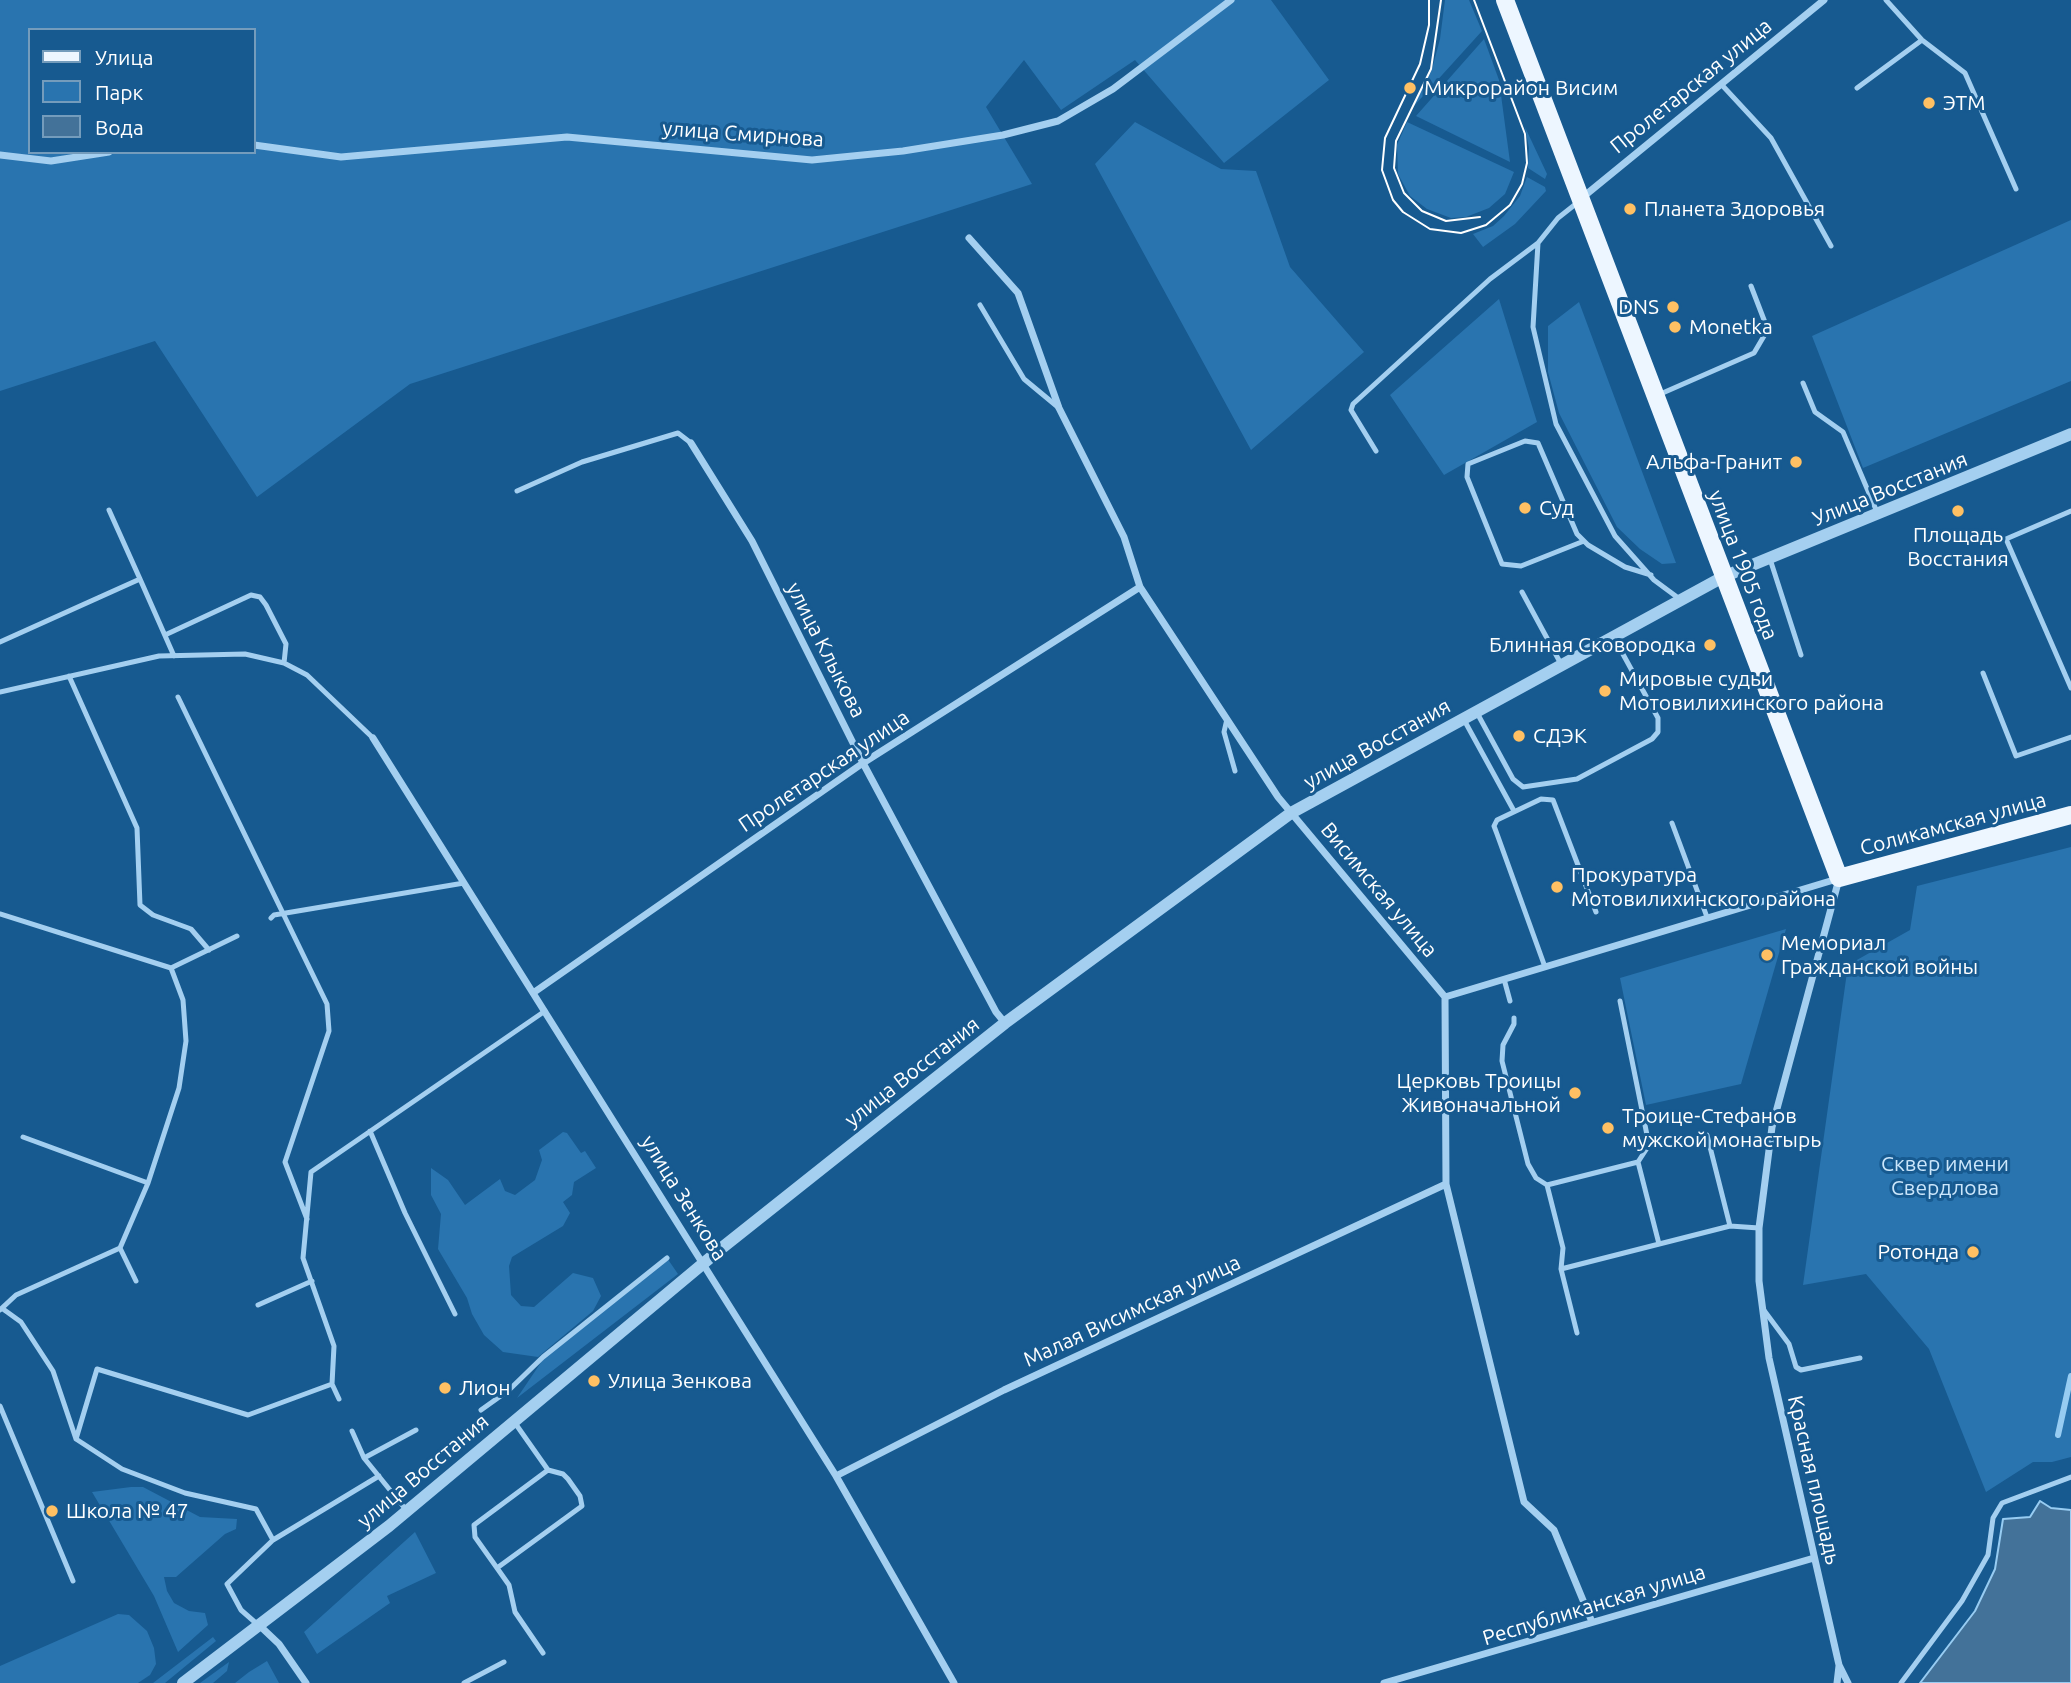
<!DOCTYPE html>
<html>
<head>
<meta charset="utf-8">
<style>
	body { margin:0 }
	#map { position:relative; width:2071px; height:1683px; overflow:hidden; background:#175a90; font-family:Ubuntu,sans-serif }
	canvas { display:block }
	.legend { position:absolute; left:28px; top:28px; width:228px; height:126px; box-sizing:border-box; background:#175a90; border:2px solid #749cbc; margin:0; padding:9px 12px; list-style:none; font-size:21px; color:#fff }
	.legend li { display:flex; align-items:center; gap:14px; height:35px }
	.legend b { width:35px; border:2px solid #749cbc }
</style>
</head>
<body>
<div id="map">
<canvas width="2071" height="1683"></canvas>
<ul class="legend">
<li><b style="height:9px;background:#edf6ff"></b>Улица</li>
<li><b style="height:19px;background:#2974af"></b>Парк</li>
<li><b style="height:19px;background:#437299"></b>Вода</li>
</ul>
</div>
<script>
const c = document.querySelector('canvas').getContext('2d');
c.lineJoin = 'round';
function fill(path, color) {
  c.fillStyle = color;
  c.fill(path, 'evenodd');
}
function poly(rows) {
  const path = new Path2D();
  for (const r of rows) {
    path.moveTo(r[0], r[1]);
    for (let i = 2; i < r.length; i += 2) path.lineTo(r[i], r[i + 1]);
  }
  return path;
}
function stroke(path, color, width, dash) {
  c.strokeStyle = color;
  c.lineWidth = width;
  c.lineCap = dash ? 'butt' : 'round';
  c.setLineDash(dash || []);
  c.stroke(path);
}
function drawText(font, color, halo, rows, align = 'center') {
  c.font = font + ' Ubuntu,sans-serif';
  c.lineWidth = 6;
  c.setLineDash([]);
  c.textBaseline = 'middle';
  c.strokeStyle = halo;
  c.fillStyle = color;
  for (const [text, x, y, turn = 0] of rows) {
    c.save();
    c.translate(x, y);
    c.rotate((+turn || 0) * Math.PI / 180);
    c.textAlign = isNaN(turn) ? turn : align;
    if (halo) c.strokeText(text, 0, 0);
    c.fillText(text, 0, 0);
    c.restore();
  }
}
fill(poly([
	[0,0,1271,0,1329,80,1224,163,1135,60,1061,110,1024,60,986,107,1032,184,410,384,257,497,155,341,0,391],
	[30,30,254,30,254,152,30,152],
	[1445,0,1469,0,1482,31,1413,107,1432,69,1440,39],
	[1484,39,1499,80,1510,162,1416,116],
	[1135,122,1221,169,1256,171,1290,267,1364,352,1251,450,1095,164],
	[1407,122,1514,172,1505,194,1489,208,1466,217,1451,218,1427,209,1410,196,1398,174,1397,145],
	[1525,127,1547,174,1545,179,1528,168,1529,148],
	[1527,177,1545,187,1546,191,1515,224,1483,247,1473,234,1493,226,1504,216,1520,196],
	[2071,220,2071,381,1863,468,1812,336],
	[1499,299,1537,422,1444,475,1390,395],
	[1579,302,1676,563,1662,564,1640,549,1617,527,1559,413,1548,372,1548,326],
	[2071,847,2071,1457,2052,1462,2033,1462,1986,1492,1929,1349,1866,1274,1803,1285,1848,965,1910,930,1917,886],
	[1786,929,1741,1084,1646,1105,1620,978],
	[563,1132,567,1133,581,1153,585,1151,596,1168,574,1182,572,1195,563,1202,570,1213,563,1226,512,1257,509,1266,511,1295,521,1306,534,1307,573,1273,593,1278,601,1296,593,1311,538,1357,503,1352,484,1335,472,1314,467,1298,438,1249,441,1214,431,1195,431,1168,448,1180,465,1205,500,1179,505,1191,515,1195,535,1180,542,1160,539,1150],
	[667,1258,678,1274,517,1398,546,1355],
	[131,1487,143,1487,200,1517,237,1519,236,1529,225,1534,176,1577,164,1577,167,1591,174,1603,189,1611,205,1613,208,1625,178,1652,154,1596,92,1492],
	[415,1532,436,1573,387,1596,390,1603,317,1654,304,1632],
	[118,1614,129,1615,147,1631,154,1648,156,1664,150,1675,138,1683,0,1683,0,1666],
	[213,1637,216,1641,165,1683,153,1683],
	[267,1661,279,1683,235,1683,249,1672],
	[229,1662,227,1671,213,1683,200,1683]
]), '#2974af');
const water = poly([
	[2040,1501,2051,1508,2071,1510,2071,1683,1920,1683,1975,1611,1995,1569,2003,1519,2030,1517,2040,1501]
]);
fill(water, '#437299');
stroke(water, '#97ccf2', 2);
stroke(poly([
	[2058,1435,2071,1376]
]), '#97ccf2', 6);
stroke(poly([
	[1886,0,1922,40,1965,73,2016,189],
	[1721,84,1771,138,1831,246],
	[1857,88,1922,40],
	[1577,203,1558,218,1538,243,1533,327,1556,424,1615,536,1654,580,1681,600],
	[980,305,1024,379,1059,408],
	[1803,383,1815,412,1843,432,1877,512],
	[1658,395,1754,353,1764,336,1766,325,1751,286],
	[1376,451,1351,410,1353,404,1490,279,1538,243],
	[517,491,582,462,678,433,691,443],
	[109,510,140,579],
	[2071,511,2006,539,2071,688],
	[1584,541,1521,566,1502,564,1467,477,1468,464,1525,441,1538,443,1577,534,1588,545,1625,567,1651,575],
	[1770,559,1801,655],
	[1522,592,1561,664],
	[165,635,251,595,260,597,266,605,286,644,284,663],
	[0,642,140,579,174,656],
	[1983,673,2016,756,2071,737],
	[69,676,137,828,140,905,153,915,191,929,209,950],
	[0,692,159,656,245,654,284,663,307,675,373,738],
	[178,697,327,1004,329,1031,285,1162,307,1219],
	[1476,711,1513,779,1523,787,1577,779,1652,739,1658,732,1658,718,1613,636],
	[1463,718,1514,811],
	[1227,719,1224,732,1235,771],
	[1672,823,1707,917],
	[0,914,171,968,237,936],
	[271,918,274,915,464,883],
	[1545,967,1497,834,1494,826,1497,820,1541,799,1553,800,1596,912],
	[1504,979,1510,1001],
	[1620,1001,1649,1145,1638,1162,1659,1244],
	[1514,1018,1514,1024,1503,1045,1502,1061,1528,1164,1536,1178,1547,1185,1563,1248,1561,1269],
	[370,1131,405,1213,455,1314],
	[1707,1135,1730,1226],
	[23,1137,148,1183],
	[1547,1185,1638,1162],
	[120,1248,136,1281],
	[258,1305,312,1281],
	[3,1309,21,1322,53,1371,76,1439,122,1469,185,1493,256,1509,273,1540,227,1584,241,1610,257,1624],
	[1763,1309,1789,1344,1796,1367,1801,1370,1860,1358],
	[0,1310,16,1295,120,1248,148,1183,179,1088,186,1041,183,1000,171,968],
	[1577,1333,1561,1269,1730,1226,1759,1228],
	[339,1399,332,1384,334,1346,303,1258,311,1172,545,1011],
	[0,1406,73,1581],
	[481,1410,509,1390,543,1357,667,1258],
	[515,1423,548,1470,563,1474,568,1479,580,1496,582,1506,497,1568,475,1537,474,1525,548,1470],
	[352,1431,364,1458,407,1511],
	[76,1439,97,1369,248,1415,332,1384],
	[364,1458,416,1430],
	[273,1540,379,1476],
	[497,1568,509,1585,515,1612,543,1653],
	[464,1683,504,1662],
	[1901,1683,1962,1601,1988,1555,1993,1518,2002,1503,2071,1477]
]), '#a4cff0', 5);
stroke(poly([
	[254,145,341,157,567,137,812,160,903,151,1003,135,1058,121,1113,89,1231,0],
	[0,155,51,161,109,152],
	[1583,197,1824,0],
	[969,238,1018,293,1059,408,1124,537,1140,587,1278,797,1445,997,1446,1184,1524,1502,1554,1530,1592,1622],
	[691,443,752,541,863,763,996,1012,1005,1023],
	[373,738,836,1476,954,1683],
	[1839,879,1772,1127,1759,1228,1759,1281,1769,1358,1839,1665,1848,1683],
	[533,993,863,763,1140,587],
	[1445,997,1837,879],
	[836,1476,1004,1390,1446,1184],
	[260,1626,279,1644,306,1683],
	[1384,1683,1814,1558],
	[1837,1683,1839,1666]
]), '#a4cff0', 7);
stroke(poly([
	[183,1683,389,1526,723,1247,1005,1023,1291,813,1723,577,2071,434]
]), '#a4cff0', 12);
stroke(poly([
	[1505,0,1839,878,2071,815]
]), '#edf6ff', 18);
stroke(poly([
	[1429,0,1429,25,1420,64,1385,138,1382,170,1393,200,1403,212,1430,229,1461,233,1486,225,1510,205,1522,184,1527,163,1525,134,1474,0],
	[1441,0,1431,69,1396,141,1394,168,1404,193,1422,211,1446,221,1480,217]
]), '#fff', 2);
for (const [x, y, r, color] of [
	[1410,88,7,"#ffc063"],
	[1929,103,7,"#ffc063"],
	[1630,209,7,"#ffc063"],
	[1673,307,7,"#ffc063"],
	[1675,327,7,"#ffc063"],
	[1796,462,7,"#ffc063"],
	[1525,508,7,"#ffc063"],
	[1958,511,7,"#ffc063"],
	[1710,645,7,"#ffc063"],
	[1605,691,7,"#ffc063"],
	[1519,736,7,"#ffc063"],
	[1557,887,7,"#ffc063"],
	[1767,955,7,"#ffc063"],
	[1575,1093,7,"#ffc063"],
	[1608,1128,7,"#ffc063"],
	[1973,1252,7,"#ffc063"],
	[594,1381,7,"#ffc063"],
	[445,1388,7,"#ffc063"],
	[52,1511,7,"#ffc063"]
]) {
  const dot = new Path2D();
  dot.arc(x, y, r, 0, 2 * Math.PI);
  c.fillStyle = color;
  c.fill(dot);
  stroke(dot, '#175a90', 2.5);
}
drawText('21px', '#fff', '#175a90', [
	["Пролетарская улица",1691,86,-39],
	["улица Смирнова",743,134,4],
	["Улица Восстания",1890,489,-22],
	["улица 1905 года",1743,565,69],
	["улица Клыкова",826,650,63],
	["улица Восстания",1377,744,-29],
	["Пролетарская улица",824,771,-34],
	["Соликамская улица",1953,824,-15],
	["Висимская улица",1379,890,50],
	["улица Восстания",912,1072,-38],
	["улица Зенкова",684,1198,58],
	["Малая Висимская улица",1132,1311,-25],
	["улица Восстания",423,1471,-40],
	["Красная площадь",1814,1480,77],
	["Республиканская улица",1594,1605,-17]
]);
drawText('21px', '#fff', '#175a90', [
	["Микрорайон Висим",1424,88],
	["ЭТМ",1943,103],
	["Планета Здоровья",1644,209],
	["DNS",1659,307,"right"],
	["Monetka",1689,327],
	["Альфа-Гранит",1782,462,"right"],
	["Суд",1539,508],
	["Площадь",1958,535,"center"],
	["Восстания",1958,559,"center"],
	["Блинная Сковородка",1696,645,"right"],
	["Мировые судьи",1619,679],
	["Мотовилихинского района",1619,703],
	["СДЭК",1533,736],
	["Прокуратура",1571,875],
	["Мотовилихинского района",1571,899],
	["Мемориал",1781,943],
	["Гражданской войны",1781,967],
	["Церковь Троицы",1561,1081,"right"],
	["Живоначальной",1561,1105,"right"],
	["Троице-Стефанов",1622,1116],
	["мужской монастырь",1622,1140],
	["Ротонда",1959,1252,"right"],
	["Улица Зенкова",608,1381],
	["Лион",459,1388],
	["Школа № 47",66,1511]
], 'left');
drawText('21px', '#cbe6fb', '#175a90', [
	["Сквер имени",1945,1164],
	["Свердлова",1945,1188]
]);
</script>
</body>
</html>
